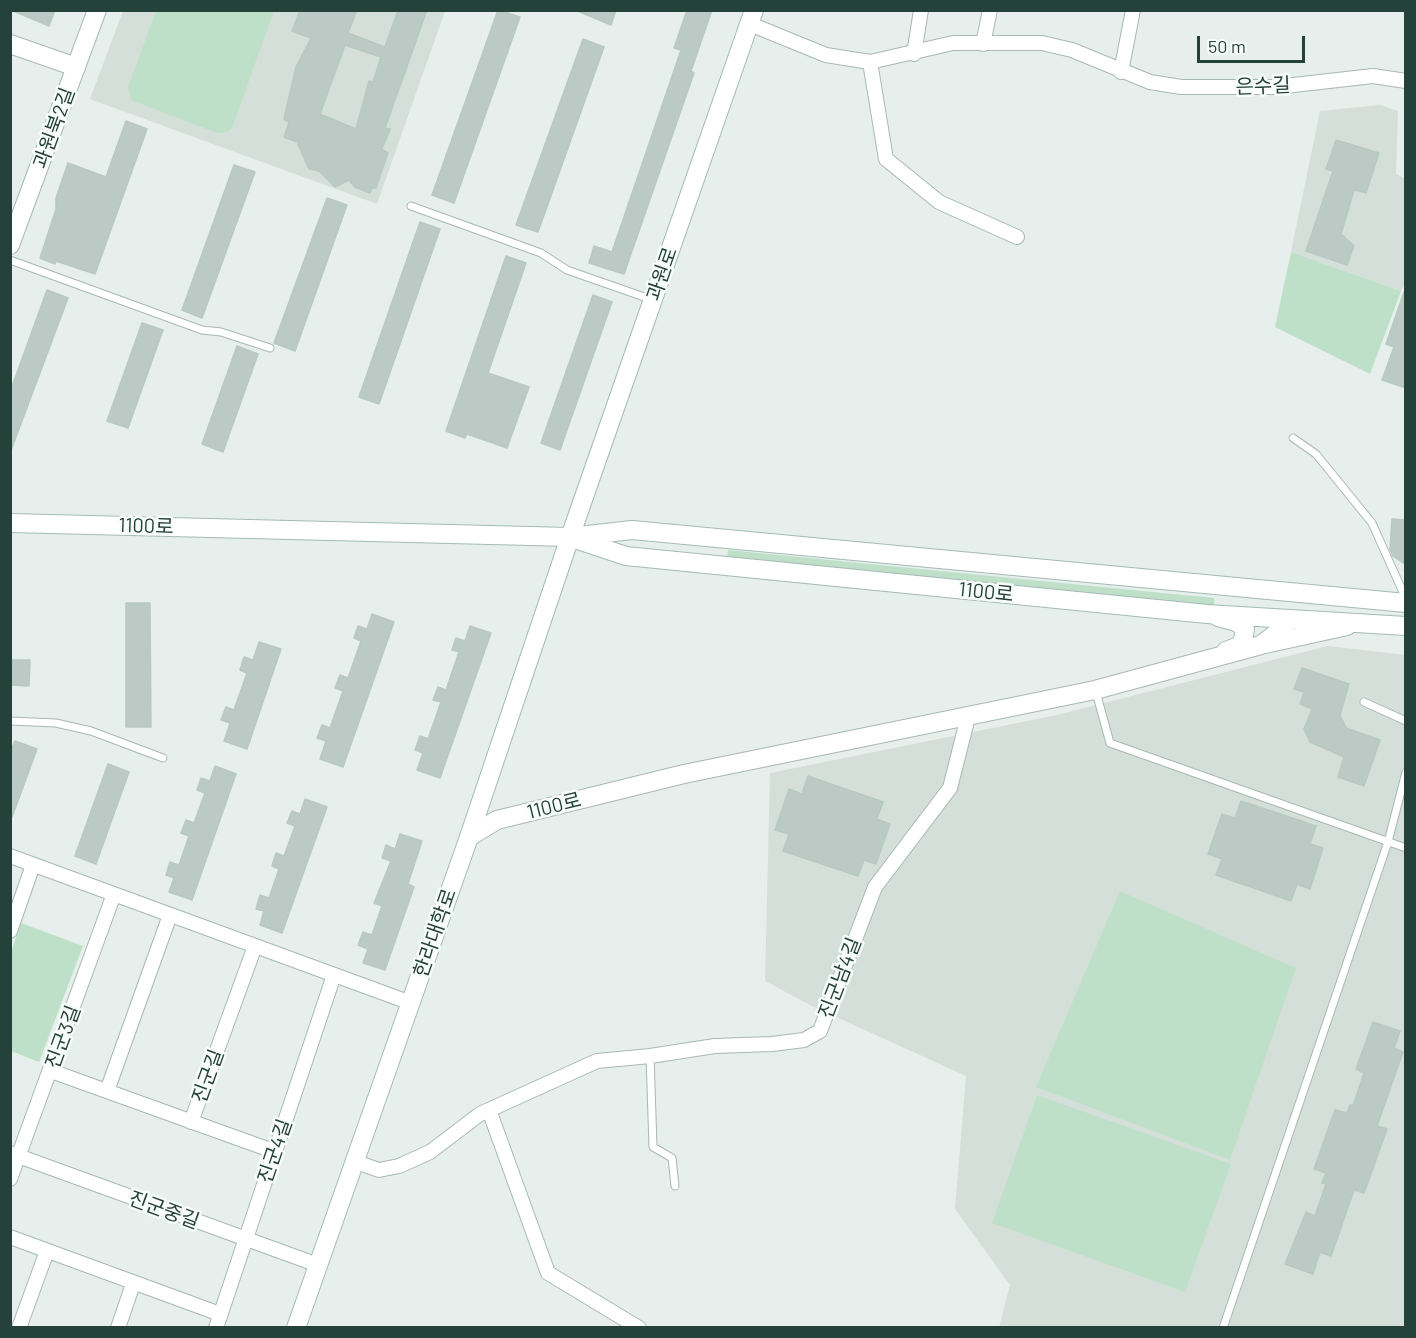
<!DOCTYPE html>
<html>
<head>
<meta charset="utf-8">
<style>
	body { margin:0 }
	#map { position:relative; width:1416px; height:1338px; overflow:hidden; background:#e6efeb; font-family:Barlow,sans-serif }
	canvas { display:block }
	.frame { position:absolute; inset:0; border:12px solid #24423a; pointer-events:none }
	.scale { position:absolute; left:1197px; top:36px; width:108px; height:27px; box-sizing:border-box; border:3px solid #24423a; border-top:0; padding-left:8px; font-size:18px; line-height:21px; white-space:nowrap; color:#24423a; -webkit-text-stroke:4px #f7fbf9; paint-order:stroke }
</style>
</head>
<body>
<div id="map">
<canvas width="1416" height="1338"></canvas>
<div class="frame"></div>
<div class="scale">50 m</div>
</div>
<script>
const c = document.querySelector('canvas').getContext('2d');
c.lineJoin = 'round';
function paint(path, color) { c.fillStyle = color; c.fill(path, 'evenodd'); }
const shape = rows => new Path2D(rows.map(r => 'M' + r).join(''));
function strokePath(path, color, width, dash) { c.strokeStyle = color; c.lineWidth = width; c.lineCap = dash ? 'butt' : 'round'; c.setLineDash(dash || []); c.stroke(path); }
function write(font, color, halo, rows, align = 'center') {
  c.font = font + ' Barlow,"Noto Sans KR",sans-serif'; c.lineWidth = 5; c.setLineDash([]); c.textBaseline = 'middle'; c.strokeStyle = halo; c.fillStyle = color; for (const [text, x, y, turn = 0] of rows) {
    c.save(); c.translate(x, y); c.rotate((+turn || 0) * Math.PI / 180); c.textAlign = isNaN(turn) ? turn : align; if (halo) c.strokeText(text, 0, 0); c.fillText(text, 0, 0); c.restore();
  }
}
const built = shape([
	[123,11,445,11,377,204,90,99],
	[1380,105,1398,111,1396,174,1406,179,1406,282,1401,291,1291,252,1320,111],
	[1328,646,1405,655,1405,1327,999,1327,1010,1285,955,1209,966,1076,812,1006,765,981,770,773,1057,715]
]);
const green = shape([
	[156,11,274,11,232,128,227,132,217,133,131,100,128,87],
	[1291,252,1401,291,1370,374,1275,327],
	[728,550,1214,598,1214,606,727,558],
	[1120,891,1296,968,1230,1160,1036,1087],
	[21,923,83,946,39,1062,11,1051,11,952],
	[1037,1095,1231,1164,1185,1292,992,1223]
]);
const building = shape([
	[11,10,55,10,49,26,11,10],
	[300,10,357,10,348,33,385,47,398,10,427,10,385,128,390,129,382,149,388,153,376,188,372,188,370,193,355,187,349,180,335,187,319,171,309,169,297,142,284,137,289,122,284,119,296,67,311,38,292,31,300,10],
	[345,45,381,57,373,82,369,81,356,129,320,114,345,45],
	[498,10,520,17,454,203,432,195,498,10],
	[575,10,616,10,611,25,575,10],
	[687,10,712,10,691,71,694,73,624,274,589,263,594,246,612,252,681,50,674,48,687,10],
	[583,39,604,47,538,232,516,225,583,39],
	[126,121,147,129,95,274,56,261,55,264,40,258,56,209,56,198,68,163,106,177,126,121],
	[1336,140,1379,153,1366,193,1354,190,1341,234,1354,246,1347,265,1306,251,1333,171,1326,169,1336,140],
	[234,165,255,172,202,318,182,310,234,165],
	[327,198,347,205,295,351,274,343,327,198],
	[420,222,440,229,379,404,359,397,420,222],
	[506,256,526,263,488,373,529,387,507,448,467,434,465,438,446,431,506,256],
	[47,290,68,298,10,453,10,392,47,290],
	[1404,292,1406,292,1406,388,1382,380,1394,347,1386,344,1404,292],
	[593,295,612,302,560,450,541,443,593,295],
	[142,323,163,330,128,428,107,421,142,323],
	[237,346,258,354,223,452,202,444,237,346],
	[1392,519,1406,520,1406,565,1393,556,1390,550,1392,519],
	[126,603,150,603,151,727,126,727,126,603],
	[372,614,394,622,343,767,320,759,326,741,317,738,322,725,330,728,343,691,335,688,340,675,348,678,361,641,354,638,358,626,367,629,372,614],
	[470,626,491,633,440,778,417,770,423,753,415,750,420,736,428,739,441,702,433,700,438,687,446,690,459,652,452,650,456,638,465,641,470,626],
	[259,642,281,649,247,749,224,741,230,723,221,720,226,707,234,710,247,673,240,670,244,657,253,660,259,642],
	[10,660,30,660,29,686,10,685,10,660],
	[1302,668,1349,684,1340,715,1346,728,1380,740,1364,786,1338,777,1344,757,1310,742,1304,729,1312,709,1300,704,1304,692,1294,689,1302,668],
	[15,741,37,749,12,817,10,753,15,741],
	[108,764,129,772,96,864,75,856,108,764],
	[215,766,236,774,192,900,169,892,174,878,166,875,170,862,179,865,189,836,181,833,186,820,194,823,205,793,197,790,201,778,210,781,215,766],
	[808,776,883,802,877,819,890,824,876,864,864,860,858,876,783,851,789,834,775,830,789,789,802,794,808,776],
	[305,799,327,807,282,933,260,925,264,911,256,909,260,895,269,898,279,869,272,866,276,853,284,856,295,826,287,823,292,811,300,814,305,799],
	[1241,801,1316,826,1310,844,1323,848,1310,889,1297,884,1291,901,1216,875,1222,859,1208,854,1222,814,1235,818,1241,801],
	[400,834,422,841,408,884,414,887,385,970,363,963,368,949,358,945,363,932,372,935,382,906,374,903,391,861,382,858,386,845,395,849,400,834],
	[1373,1022,1400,1031,1394,1048,1403,1052,1377,1126,1387,1129,1364,1193,1354,1190,1331,1256,1320,1252,1313,1274,1285,1264,1306,1212,1315,1216,1326,1184,1322,1183,1326,1173,1314,1169,1335,1110,1347,1113,1350,1105,1353,1106,1364,1073,1356,1069,1373,1022]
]);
const service = shape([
	[411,206,541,253,567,270,650,299],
	[10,260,202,330,221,332,270,348],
	[1293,438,1316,454,1372,523,1406,599],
	[1096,692,1110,743,1406,848],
	[1364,702,1406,721],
	[10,721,56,723,91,731,163,758],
	[650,1056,653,1147,672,1158,675,1186],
	[1223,1328,1388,842,1406,772]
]);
const minor = shape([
	[750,24,826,55,870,62,953,43,1042,43,1072,50,1150,82,1181,87,1276,87,1373,76,1406,81],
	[983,44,990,10],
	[914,54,921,10],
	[870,62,886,159,939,202,1017,237],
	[1121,72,1133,10],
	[10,856,411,1003],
	[10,931,33,865],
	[51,1071,276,1152],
	[107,1091,170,915],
	[489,1110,548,1273,639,1328],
	[191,1122,255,946],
	[10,1153,318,1265],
	[356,1162,379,1170,399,1166,430,1152,480,1114,597,1061,650,1056,715,1046,772,1044,804,1040,820,1031,875,887,950,788,968,717],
	[10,1179,114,894],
	[10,1237,220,1314],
	[19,1328,47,1251],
	[118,1328,133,1284],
	[216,1328,334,975]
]);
const tertiary = shape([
	[10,44,76,67],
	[1218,617,1237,622,1245,629,1243,640,1239,646,1226,651],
	[1265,644,1347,626],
	[469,837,497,820,684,774,1095,690,1261,645,1278,632,1289,619]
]);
const secondary = shape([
	[10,245,97,10],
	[10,523,570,537,632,530,1406,603],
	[575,539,626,556,1207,614,1406,626],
	[296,1328,469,837,570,537,754,10]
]);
const streetNames = [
	["은수길",1263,86,-2],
	["과원북2길",54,128,-70],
	["과원로",662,274,-71],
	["1100로",146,526,2],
	["1100로",986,592,6],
	["1100로",554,806,-14],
	["한라대학로",435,933,-71],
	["진군남4길",840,978,-69],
	["진군3길",63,1037,-70],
	["진군길",208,1076,-70],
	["진군4길",275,1151,-71],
	["진군중길",164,1210,20]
];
paint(built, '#d4dfda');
paint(green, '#bfe0c8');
paint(building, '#bbcac4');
strokePath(building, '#b8c9c2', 1.5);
strokePath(service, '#a8b8b2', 9);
strokePath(minor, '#a8b8b2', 16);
strokePath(tertiary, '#a8b8b2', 20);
strokePath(secondary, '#a4bbb3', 20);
strokePath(service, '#fff', 7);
strokePath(minor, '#fff', 14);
strokePath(tertiary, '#fff', 18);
strokePath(secondary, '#fff', 18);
write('20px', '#24423a', '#f7fbf9', streetNames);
</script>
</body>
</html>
